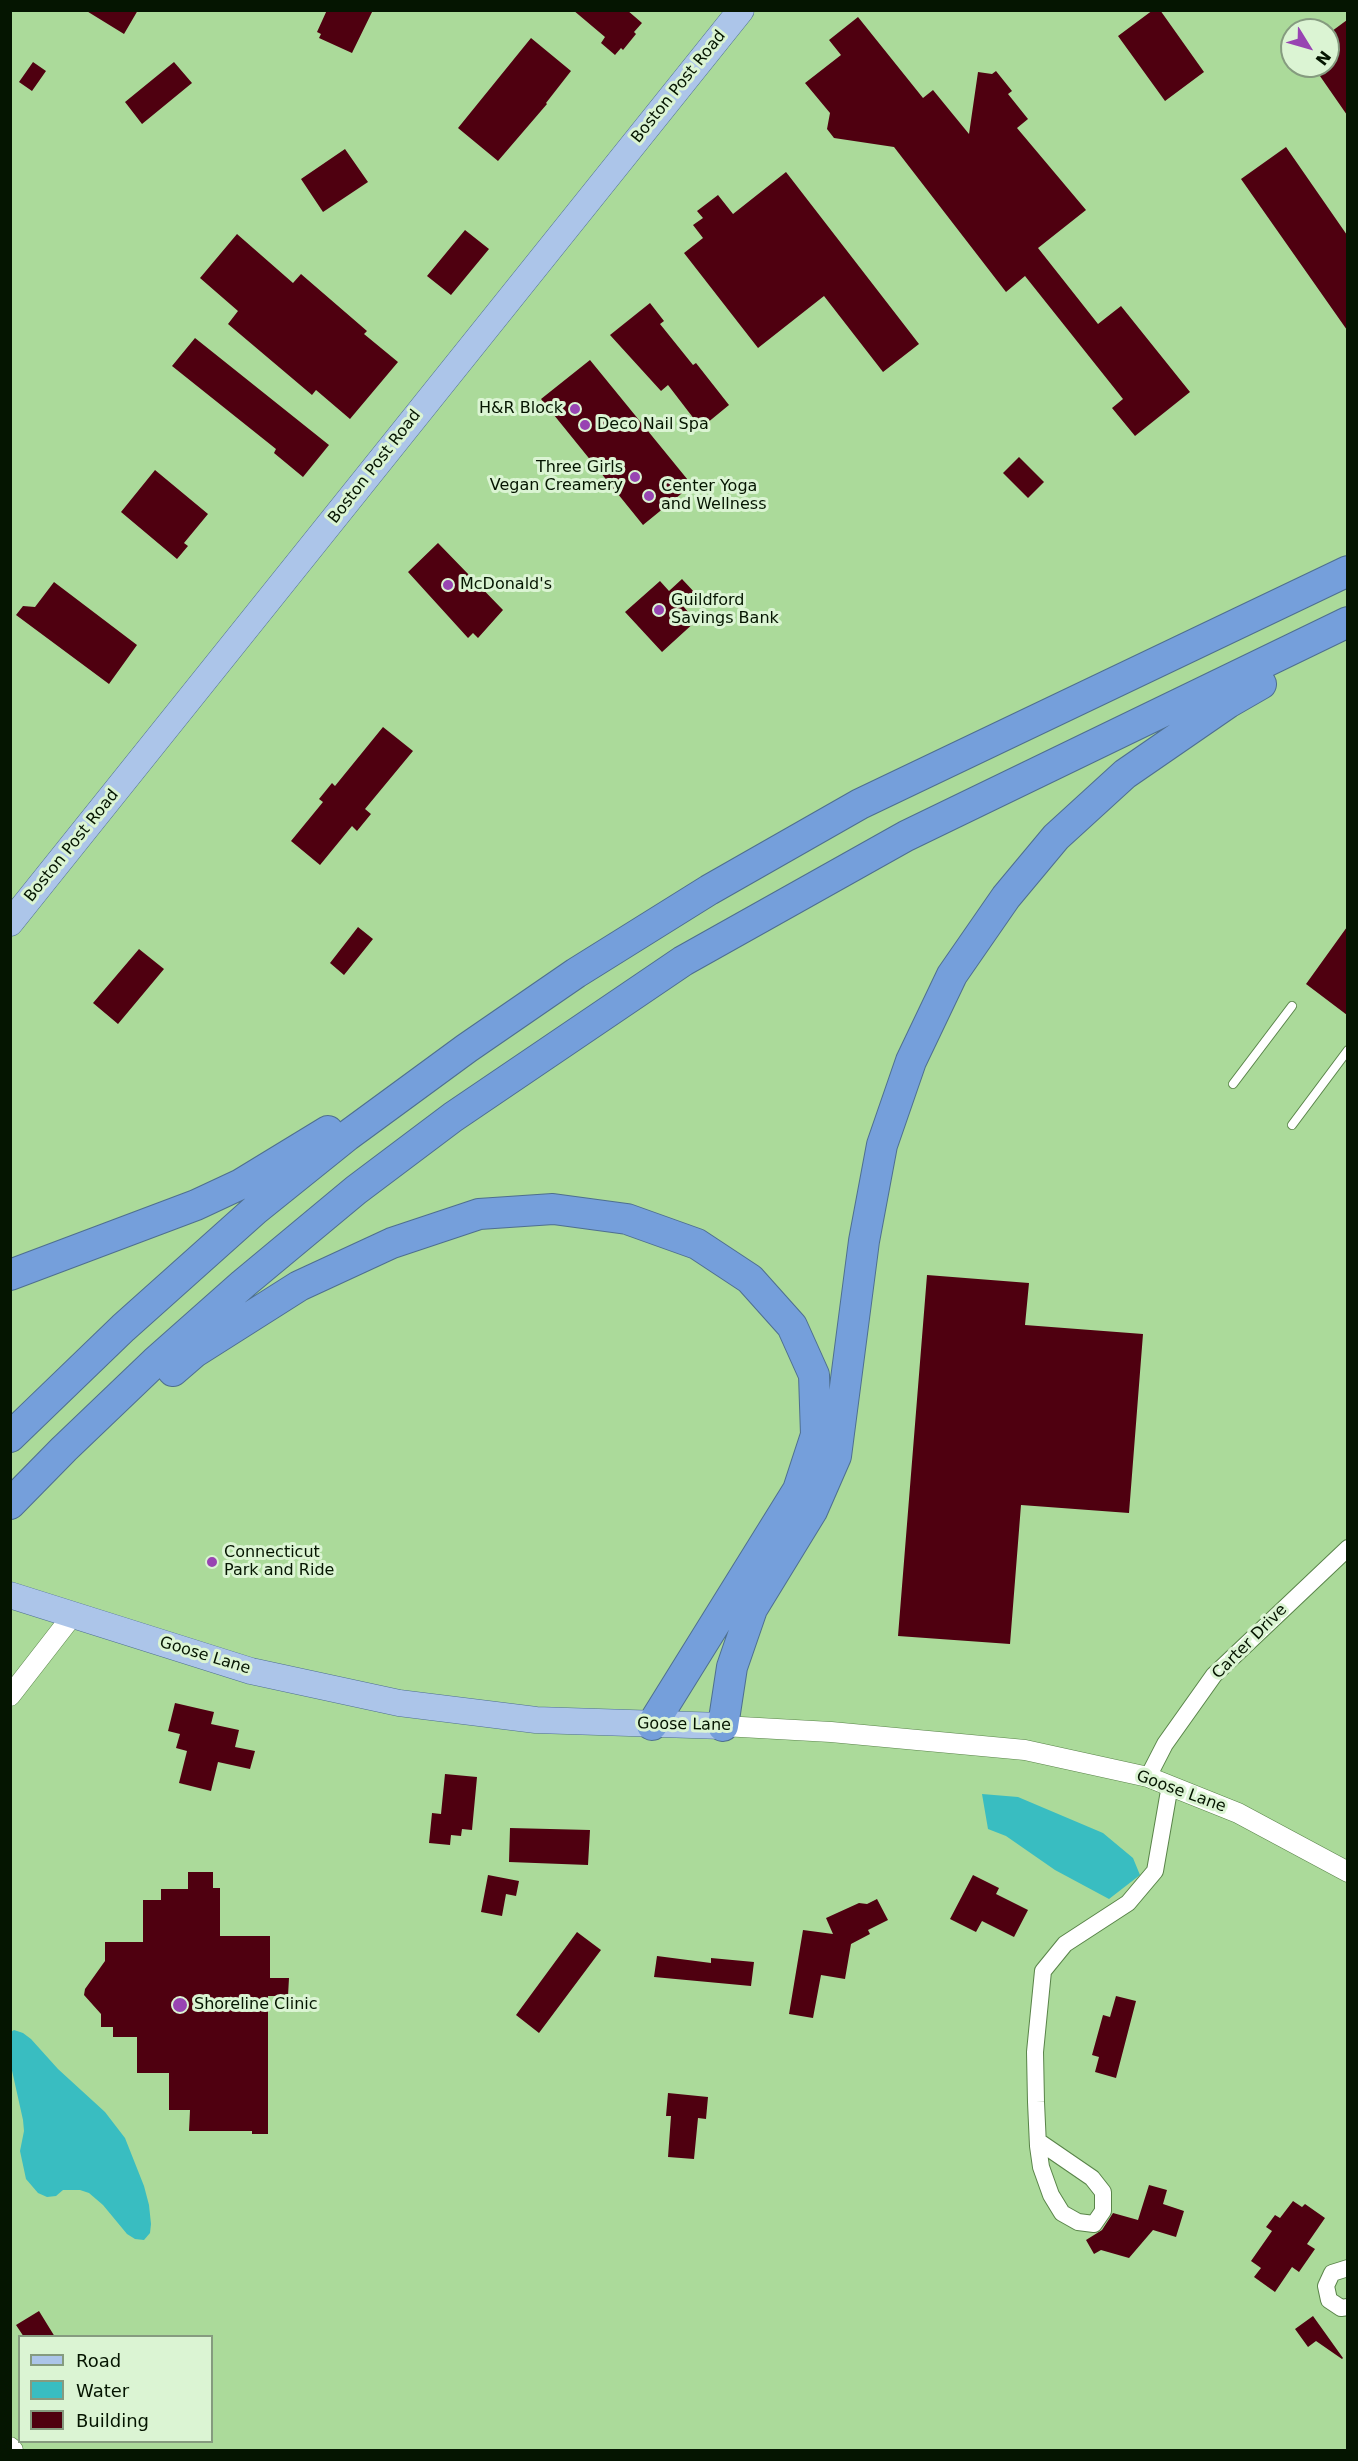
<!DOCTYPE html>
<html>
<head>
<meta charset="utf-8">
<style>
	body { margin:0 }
	#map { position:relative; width:1358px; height:2461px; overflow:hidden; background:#abda9a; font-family:"DejaVu Sans",sans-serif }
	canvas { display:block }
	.frame { position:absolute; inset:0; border:12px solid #051501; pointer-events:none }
	.legend { position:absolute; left:18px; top:2335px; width:195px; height:108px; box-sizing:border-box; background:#dbf4d3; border:2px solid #859b7f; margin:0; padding:8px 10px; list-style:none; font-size:18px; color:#051501 }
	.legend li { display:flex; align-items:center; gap:12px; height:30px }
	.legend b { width:30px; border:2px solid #859b7f }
	.north { position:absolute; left:1280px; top:18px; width:60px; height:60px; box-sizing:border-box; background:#dbf4d3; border:2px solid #859b7f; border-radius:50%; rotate:127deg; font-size:16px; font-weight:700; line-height:24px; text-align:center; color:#051501 }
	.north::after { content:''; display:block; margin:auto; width:21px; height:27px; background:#9844b2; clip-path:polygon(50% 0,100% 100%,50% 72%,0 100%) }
</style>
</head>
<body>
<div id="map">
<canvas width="1358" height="2461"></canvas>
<div class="frame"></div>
<ul class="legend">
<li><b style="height:8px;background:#acc5e9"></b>Road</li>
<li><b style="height:16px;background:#39bdc1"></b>Water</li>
<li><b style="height:16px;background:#4f0010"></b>Building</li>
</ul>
<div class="north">N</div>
</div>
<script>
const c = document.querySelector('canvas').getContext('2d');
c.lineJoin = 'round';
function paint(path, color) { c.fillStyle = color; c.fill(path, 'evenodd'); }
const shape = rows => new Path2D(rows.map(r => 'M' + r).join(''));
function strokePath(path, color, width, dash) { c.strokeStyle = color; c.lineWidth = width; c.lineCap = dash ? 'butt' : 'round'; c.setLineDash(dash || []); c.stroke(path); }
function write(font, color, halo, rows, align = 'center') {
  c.font = font + ' "DejaVu Sans",sans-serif'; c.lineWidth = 6; c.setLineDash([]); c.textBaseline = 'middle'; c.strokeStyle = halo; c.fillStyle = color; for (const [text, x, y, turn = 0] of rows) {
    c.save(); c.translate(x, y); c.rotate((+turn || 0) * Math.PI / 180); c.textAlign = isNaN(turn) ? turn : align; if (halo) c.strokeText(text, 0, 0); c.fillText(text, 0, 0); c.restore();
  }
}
const water = shape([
	[982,1794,1018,1797,1103,1833,1133,1858,1140,1875,1109,1899,1055,1870,1006,1836,988,1829],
	[14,2030,23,2033,31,2039,58,2069,105,2112,125,2138,144,2186,149,2205,151,2224,150,2233,144,2240,135,2239,127,2234,103,2205,89,2193,80,2190,63,2190,56,2196,47,2197,38,2193,26,2179,20,2151,24,2131,23,2120,11,2066,11,2032]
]);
const building = shape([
	[85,10,138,10,124,34],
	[327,10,373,10,352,53,319,38,321,34,317,32],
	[573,10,627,10,642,23,634,32,636,34,623,50,621,48,615,55,601,43,605,37],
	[1153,10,1160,10,1204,72,1165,101,1118,36],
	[858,17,923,98,933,90,969,134,978,72,992,74,996,71,1012,91,1008,94,1028,119,1017,128,1086,210,1038,248,1098,324,1121,306,1190,392,1135,436,1112,408,1123,399,1025,276,1006,292,894,147,834,138,827,129,830,113,805,83,841,55,829,40],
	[1347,20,1347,115,1313,66,1328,66,1328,34],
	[531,38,571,71,546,103,547,104,498,161,458,128],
	[33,62,46,71,32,91,19,82],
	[174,62,192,83,142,124,125,102],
	[1286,147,1347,235,1347,330,1241,179],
	[345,149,368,182,323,212,301,179],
	[786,172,919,344,883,372,824,296,758,348,684,253,703,238,693,225,703,218,697,211,718,195,733,214],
	[465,230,489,249,451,295,427,276],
	[237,234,293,283,301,274,367,331,364,334,398,362,350,419,316,390,312,395,228,324,238,311,200,278],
	[650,303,664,321,660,324,693,365,696,363,729,405,701,428,668,385,661,391,610,335],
	[195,338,329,445,303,477,274,453,276,449,172,366],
	[590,360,692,485,643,525,541,399],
	[1019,457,1044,482,1028,498,1003,473],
	[155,470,208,514,184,543,188,546,177,559,121,512],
	[438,543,503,610,478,638,473,633,468,638,408,572],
	[682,579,696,594,683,606,696,621,662,652,625,612,660,581,669,591],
	[54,582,137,645,109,684,16,615,23,606,35,607],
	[383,727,413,751,365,809,371,814,357,831,352,826,320,865,291,841,323,802,319,799,332,783,335,786],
	[358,927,373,939,344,975,330,963],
	[1347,927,1347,1015,1306,984],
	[139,949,164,969,118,1024,93,1003],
	[927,1275,1029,1283,1025,1325,1143,1334,1129,1513,1021,1505,1010,1644,898,1636],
	[175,1703,214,1712,211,1724,239,1730,235,1747,255,1751,250,1769,218,1762,211,1791,179,1783,187,1751,176,1748,180,1734,168,1731],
	[445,1774,477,1777,472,1830,462,1829,461,1836,451,1835,450,1845,429,1843,432,1813,441,1814],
	[510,1828,590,1830,588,1865,509,1862],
	[188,1872,213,1872,213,1888,220,1888,220,1936,270,1936,270,1978,289,1978,288,1996,268,1996,268,2134,252,2134,252,2131,189,2131,190,2110,169,2110,169,2073,137,2073,137,2037,113,2037,113,2027,101,2027,101,2014,84,1995,85,1989,105,1961,105,1942,143,1942,143,1900,161,1900,161,1889,188,1889],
	[488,1875,519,1881,516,1896,506,1894,502,1916,481,1912],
	[973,1875,999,1888,996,1894,1028,1910,1014,1937,982,1921,976,1932,950,1919],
	[877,1899,888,1920,868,1930,870,1934,851,1944,845,1979,821,1975,813,2018,789,2014,803,1930,833,1934,826,1918,859,1903,867,1904],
	[577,1932,601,1950,539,2033,516,2015],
	[657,1956,711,1963,711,1958,754,1962,751,1986,654,1977],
	[1116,1996,1136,2001,1116,2078,1095,2072,1099,2057,1092,2055,1103,2015,1110,2017],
	[668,2093,708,2097,706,2119,698,2118,694,2159,668,2157,671,2116,666,2116],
	[1149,2185,1167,2190,1163,2204,1184,2211,1176,2237,1153,2230,1129,2258,1101,2250,1094,2254,1086,2240,1102,2230,1113,2213,1138,2220],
	[1293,2201,1302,2207,1305,2204,1325,2218,1307,2244,1315,2249,1299,2272,1292,2267,1275,2292,1254,2277,1261,2268,1251,2261,1272,2231,1266,2227,1275,2215,1280,2218],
	[39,2311,55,2337,24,2337,16,2325],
	[1313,2316,1343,2358,1342,2359,1316,2341,1308,2347,1295,2329]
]);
const service = shape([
	[1233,1084,1292,1006],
	[1292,1125,1348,1050]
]);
const minor = shape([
	[1148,1777,1165,1744,1214,1675,1348,1548],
	[1038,2141,1092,2178,1103,2192,1103,2211,1094,2224,1078,2222,1062,2213,1051,2195,1041,2167,1038,2146,1036,2102,1035,2052,1043,1971,1065,1944,1128,1903,1155,1871,1170,1785],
	[1348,2268,1332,2273,1326,2286,1329,2300,1341,2308,1348,2307]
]);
const tertiary = shape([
	[10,1696,73,1615],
	[723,1726,831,1732,1025,1750,1148,1777,1238,1813,1348,1872],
	[10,2447,13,2450]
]);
const primary = shape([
	[10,923,741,10],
	[10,1595,251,1671,399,1703,536,1720,723,1726]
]);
const motorway = shape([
	[10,1275,196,1205,241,1184,328,1131],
	[173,1371,195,1352,299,1286,392,1243,479,1214,553,1209,627,1219,697,1244,750,1279,792,1326,814,1375,816,1435,798,1490,652,1725],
	[10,1437,123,1328,255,1210,347,1136,467,1048,576,973,709,890,860,804,1348,571],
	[10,1504,64,1449,155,1362,243,1284,356,1190,453,1117,683,961,906,836,1348,622],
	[723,1726,732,1667,752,1609,812,1511,836,1456,864,1241,882,1145,911,1061,952,975,1006,897,1056,837,1125,774,1228,703,1261,684]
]);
const markers = [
	[575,409,6,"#9844b2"],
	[585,425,6,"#9844b2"],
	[635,477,6,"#9844b2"],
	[649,496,6,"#9844b2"],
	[448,585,6,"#9844b2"],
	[659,610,6,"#9844b2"],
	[212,1562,6,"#9844b2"],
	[180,2005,8,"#9844b2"]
];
const streetNames = [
	["Boston Post Road",679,87,-51],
	["Boston Post Road",375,467,-52],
	["Boston Post Road",72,846,-51],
	["Carter Drive",1250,1642,-45],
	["Goose Lane",205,1656,17],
	["Goose Lane",684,1725,1],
	["Goose Lane",1181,1792,20]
];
const poiNames = [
	["H&R Block",563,409,"right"],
	["Deco Nail Spa",597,425],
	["Three Girls",623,468,"right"],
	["Vegan Creamery",623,486,"right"],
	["Center Yoga",661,487],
	["and Wellness",661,505],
	["McDonald's",460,585],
	["Guildford",671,601],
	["Savings Bank",671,619],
	["Connecticut",224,1553],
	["Park and Ride",224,1571],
	["Shoreline Clinic",194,2005]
];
paint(water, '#39bdc1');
paint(building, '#4f0010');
strokePath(service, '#598449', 10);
strokePath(minor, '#598449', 18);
strokePath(tertiary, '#598449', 21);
strokePath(primary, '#4e6f8f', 27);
strokePath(motorway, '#4e6f8f', 32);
strokePath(service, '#fff', 8);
strokePath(minor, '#fff', 16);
strokePath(tertiary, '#fff', 20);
strokePath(primary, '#acc5e9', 26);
strokePath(motorway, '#759fdb', 30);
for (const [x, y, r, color] of markers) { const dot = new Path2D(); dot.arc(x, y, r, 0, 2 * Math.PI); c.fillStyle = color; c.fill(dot); strokePath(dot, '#dbf4d3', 2); }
write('16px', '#051501', '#dbf4d3', streetNames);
write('16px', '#051501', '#dbf4d3', poiNames, 'left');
</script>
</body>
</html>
